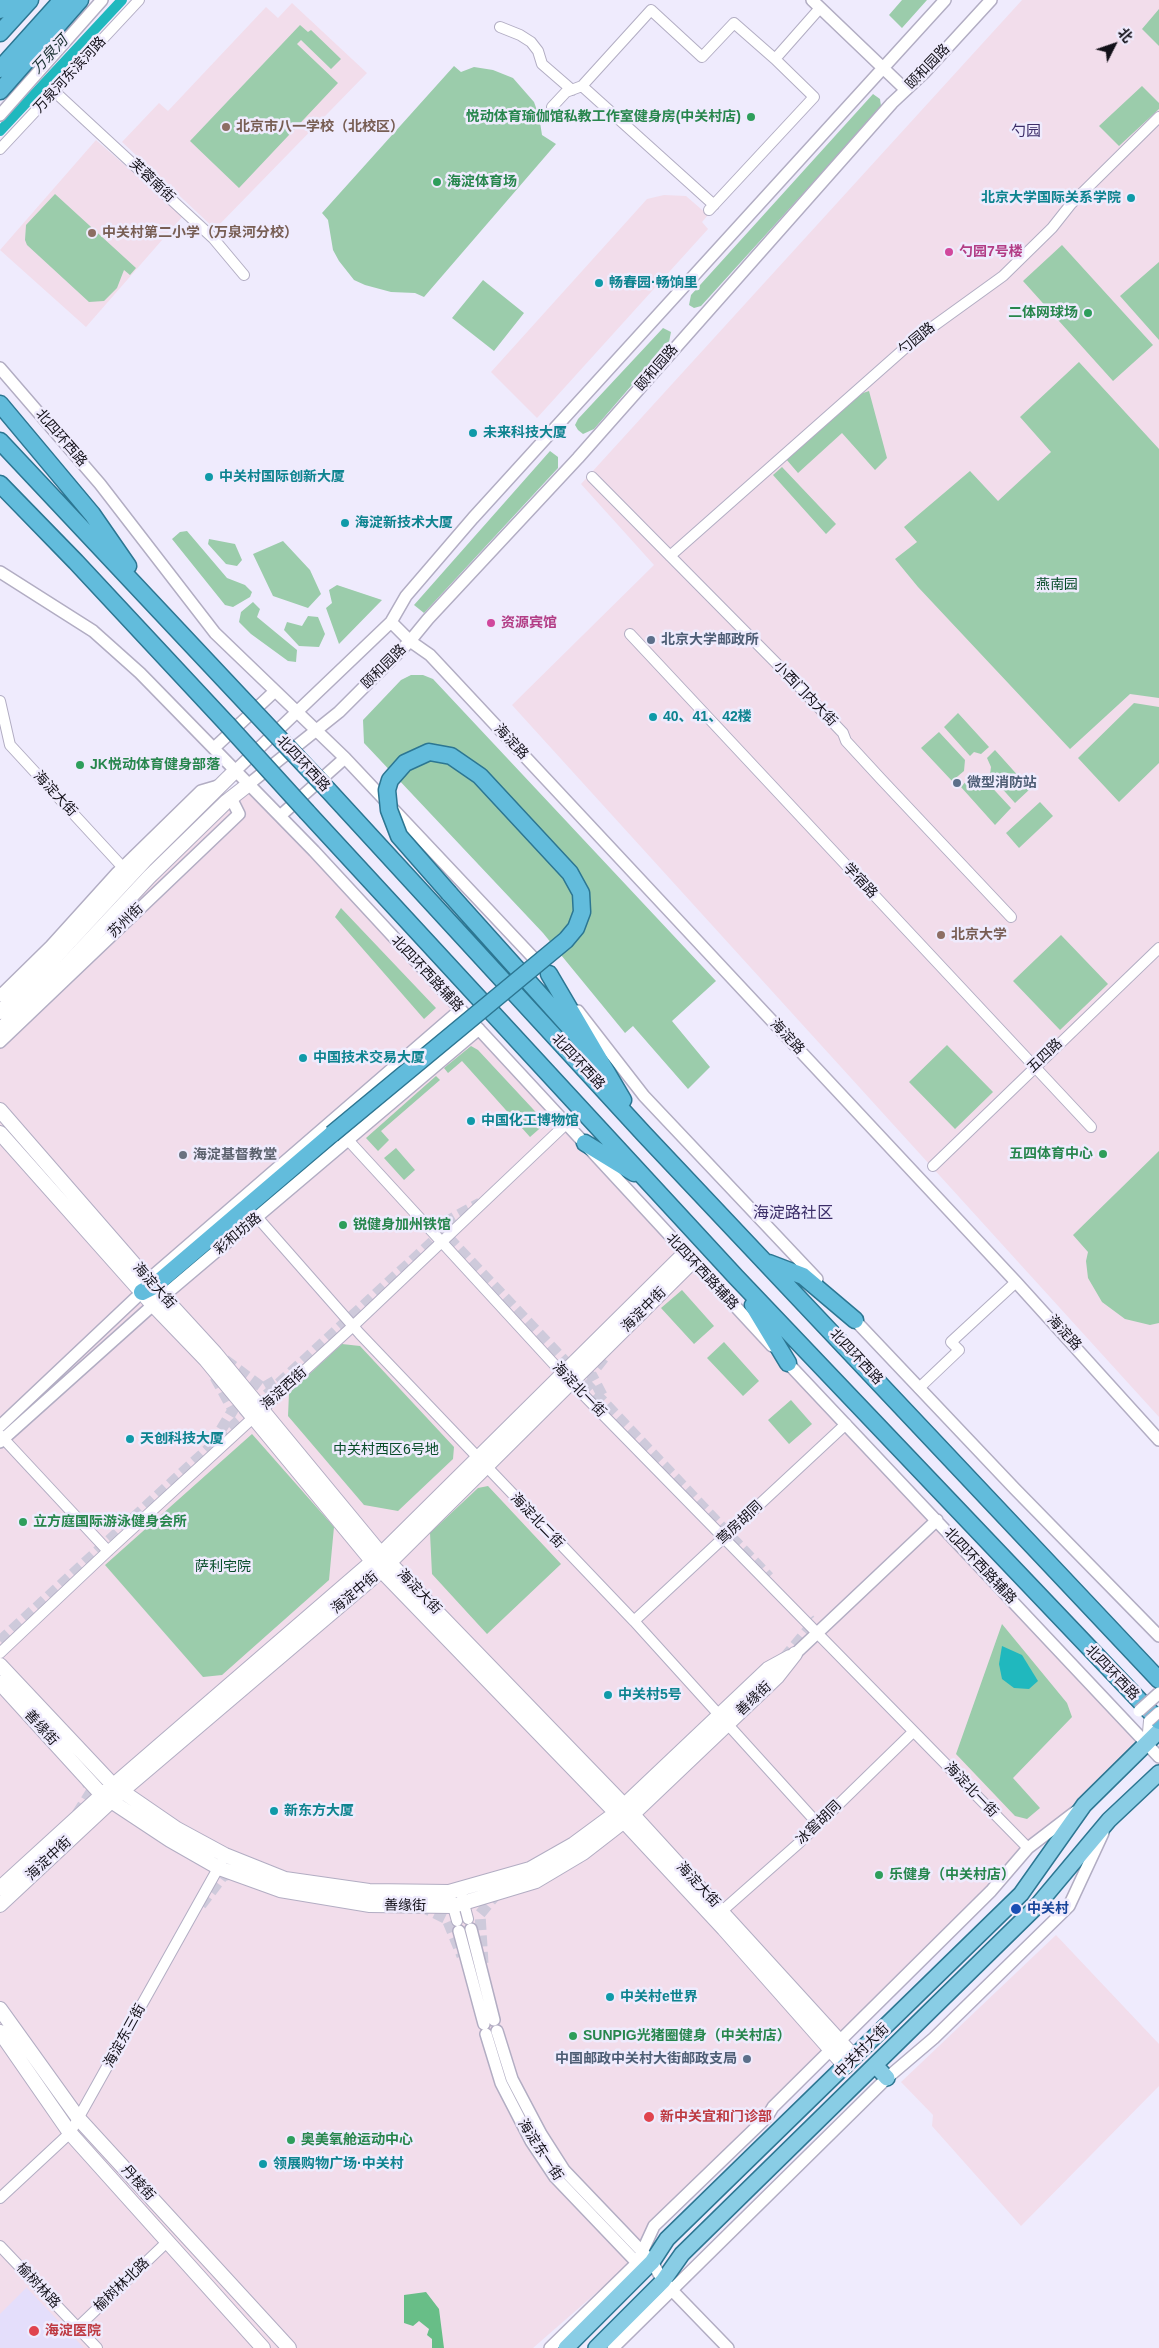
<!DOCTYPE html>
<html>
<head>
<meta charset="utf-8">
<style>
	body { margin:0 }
	#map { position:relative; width:1159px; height:2348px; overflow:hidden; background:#efebfd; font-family:Helvetica,"Noto Sans SC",sans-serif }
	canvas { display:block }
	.north { position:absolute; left:1089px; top:20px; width:50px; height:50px; -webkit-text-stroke:4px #efebfd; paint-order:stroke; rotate:49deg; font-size:14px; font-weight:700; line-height:20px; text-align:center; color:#131119 }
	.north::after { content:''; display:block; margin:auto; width:18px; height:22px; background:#131119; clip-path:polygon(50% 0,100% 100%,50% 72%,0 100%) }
</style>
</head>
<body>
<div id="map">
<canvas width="1159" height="2348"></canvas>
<div class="north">北</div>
</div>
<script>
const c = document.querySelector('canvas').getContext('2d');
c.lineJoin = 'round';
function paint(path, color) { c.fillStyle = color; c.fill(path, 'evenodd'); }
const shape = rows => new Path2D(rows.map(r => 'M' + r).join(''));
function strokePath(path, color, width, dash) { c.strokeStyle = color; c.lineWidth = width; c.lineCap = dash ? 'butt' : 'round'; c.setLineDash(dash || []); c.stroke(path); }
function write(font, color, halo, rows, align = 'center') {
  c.font = font + ' Helvetica,"Noto Sans SC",sans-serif'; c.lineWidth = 5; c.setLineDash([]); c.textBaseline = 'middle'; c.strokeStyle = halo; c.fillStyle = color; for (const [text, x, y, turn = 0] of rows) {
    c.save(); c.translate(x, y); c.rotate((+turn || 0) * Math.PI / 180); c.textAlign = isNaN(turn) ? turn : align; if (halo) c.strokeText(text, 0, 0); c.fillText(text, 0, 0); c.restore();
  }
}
const commercial = shape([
	[1022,0,1159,0,1159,1417,512,705,654,565,581,484],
	[292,3,367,73,215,229,122,142,159,103,168,111,266,7,278,18],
	[96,140,183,216,86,327,0,250],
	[664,195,686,196,708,215,702,222,708,229,537,418,491,372,647,199],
	[249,784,1147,1744,1028,1848,654,2226,634,2260,533,2348,0,2348,0,1029],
	[1056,1935,1159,2044,1159,2086,1021,2226,932,2126,933,2115,901,2082]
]);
const built = shape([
	[27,2287,27,2288,84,2348,0,2348,0,2314]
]);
const green = shape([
	[902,0,927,0,902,28,889,15],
	[1159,9,1159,46,1142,29],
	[300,25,308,32,311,30,341,59,331,69,301,40,297,44,338,83,239,188,190,141],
	[454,66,461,72,474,67,493,70,513,78,534,102,539,116,542,135,556,144,424,297,415,293,391,292,365,285,354,280,339,261,333,250,328,220,322,213],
	[1142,86,1159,103,1159,109,1119,146,1099,126],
	[873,94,880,99,881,106,878,111,701,306,694,308,689,305,691,295],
	[55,194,136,268,130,275,124,270,117,288,104,301,89,302,27,245,25,240,26,225],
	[1062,245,1153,345,1113,381,1023,281],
	[1159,262,1159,340,1120,296],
	[483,280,524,313,494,351,452,318],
	[663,328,671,332,669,342,594,429,583,434,578,430,575,425,578,419],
	[1079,362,1159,449,1159,698,1130,694,1070,749,918,587,895,559,917,542,904,527,970,471,998,501,1051,452,1020,417],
	[869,391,887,458,875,470,842,433,798,473,786,459,857,395],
	[550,451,558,457,558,468,424,613,414,605],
	[782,467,836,524,826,534,773,475],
	[187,531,227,578,245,585,252,592,250,597,233,607,225,605,172,539,180,532],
	[209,539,235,544,242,560,237,566,226,564,208,544],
	[283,541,310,570,321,594,308,608,273,596,253,554],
	[337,585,382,600,339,644,326,608,332,603,329,590],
	[253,602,260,609,257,617,297,650,296,662,288,661,251,634,239,622,241,612],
	[308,616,318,617,325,634,319,647,299,646,284,630,287,622,302,626],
	[411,675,423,675,433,679,716,981,672,1021,710,1067,688,1089,633,1026,625,1033,543,933,364,743,363,720,401,680],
	[1134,703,1159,707,1159,763,1119,802,1078,758],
	[958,713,989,747,981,754,974,752,970,756,944,727],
	[939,732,965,760,964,771,952,781,921,748],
	[995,750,1030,789,1015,803,990,775,991,767,987,758],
	[969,778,985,780,1011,808,995,825,961,787],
	[1040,802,1053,816,1019,848,1006,833],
	[341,908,436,1008,424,1019,335,917],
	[1061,935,1108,984,1060,1030,1013,981],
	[947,1045,993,1092,955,1129,909,1082],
	[471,1046,478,1050,546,1123,530,1137,462,1061,448,1073,444,1068],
	[436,1076,440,1080,381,1131,389,1140,378,1151,366,1138],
	[396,1148,415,1170,404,1180,384,1158],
	[1159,1151,1159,1323,1150,1325,1125,1319,1102,1302,1088,1278,1086,1261,1088,1252,1073,1235],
	[682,1290,714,1326,694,1344,661,1308],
	[724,1342,759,1381,743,1396,707,1358],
	[342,1344,360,1346,454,1447,453,1459,398,1511,364,1505,288,1416,289,1393],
	[791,1400,812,1424,789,1444,768,1420],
	[252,1434,334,1527,329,1580,222,1675,203,1677,105,1565],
	[488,1486,561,1564,487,1634,432,1574,430,1533,478,1488],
	[1002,1624,1067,1703,1072,1717,1013,1778,1040,1808,1027,1819,1015,1816,956,1754]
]);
const forest = shape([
	[426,2292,439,2309,444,2348,432,2348,432,2339,427,2335,429,2329,419,2321,413,2326,404,2323,404,2295]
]);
const water = shape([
	[1002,1646,1022,1655,1038,1681,1029,1689,1014,1688,1002,1679,999,1664]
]);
const canal = shape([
	[0,131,122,0]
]);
const tertiaryTunnel = shape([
	[432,1233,440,1225,480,1203],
	[225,1360,263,1388,275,1381],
	[215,1377,233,1410,219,1433],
	[602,1395,591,1374,607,1354],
	[0,1641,443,1232,769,1577],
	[784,1658,813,1624,809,1619],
	[59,1738,103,1786,115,1794],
	[77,1814,91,1792,86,1780],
	[396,1898,433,1899],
	[201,1905,223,1876,237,1872],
	[420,1906,447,1919,462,1956],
	[483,1963,480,1914,499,1891]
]);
const minor = shape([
	[500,27,520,35,531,42,538,51,542,64,572,90],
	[582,86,714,205],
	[55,92,213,238,244,275],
	[552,107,566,92,582,86,651,10,702,57,734,23,775,59,820,8],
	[0,149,139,0],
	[709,210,814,97,775,59],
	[592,477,786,673,843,733,846,741,881,779,1011,917],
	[670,556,913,341,1003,276,1052,228,1071,204,1159,117],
	[630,634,1091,1127],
	[0,701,10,745,128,873],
	[348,1140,563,1374,1028,1848],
	[933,1166,1159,948],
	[257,1217,360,1334,634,1621,818,1824],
	[919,1388,959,1350,951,1342,1016,1282],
	[0,1435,108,1551],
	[634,1621,846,1424],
	[0,1653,108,1551,353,1326,566,1124],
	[1147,1744,1149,1721],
	[449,1892,457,1921],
	[462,1896,468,1919],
	[723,1918,722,1911,799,1843,913,1732],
	[0,2198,70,2133,221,1863],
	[0,2246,97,2348],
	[77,2328,167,2242]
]);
const tertiary = shape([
	[812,0,906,90],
	[0,115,102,0],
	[0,368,100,484,215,633,345,758,543,968],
	[0,572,93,631,140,673,314,851,772,1346],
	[391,622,410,641,430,655,1016,1282,1159,1440],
	[214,748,275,691],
	[235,771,391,622,406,596,473,518,945,0],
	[249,784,339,712,410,641,428,619,578,458,892,103,924,73,991,0],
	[280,816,345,758],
	[0,996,51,946,117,873,201,791,218,786],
	[578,1011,644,1096,817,1279],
	[0,1042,239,814,231,798],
	[850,1315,1015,1489,1159,1636],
	[783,1358,1159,1757],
	[0,1426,142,1292,148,1280,460,1010],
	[0,1442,153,1305,479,1029],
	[795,1654,937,1520],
	[471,1929,494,2020],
	[459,1931,484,2024],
	[497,2031,512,2079,541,2134,564,2170,652,2262,663,2281,728,2348],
	[486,2034,501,2083,531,2141,555,2177,642,2268],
	[550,2348,637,2263,654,2226,767,2117,773,2107,991,1891,1028,1848,1075,1812],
	[613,2348,887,2078,934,2038,1069,1906,1103,1833]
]);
const secondary = shape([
	[0,1012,44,969,146,859,235,771],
	[0,1030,64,968,149,877,226,802,249,784],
	[0,1110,148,1280,215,1353,381,1554,624,1805,855,2058],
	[0,1133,153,1305,206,1360,372,1561,616,1813,724,1929,846,2067],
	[0,1665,113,1785,177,1829,225,1855,285,1879,369,1891,449,1892,530,1869,574,1844,616,1813,768,1669,790,1657],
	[0,1683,102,1795,170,1840,219,1868,280,1890,370,1905,453,1906,536,1881,583,1853,632,1815,777,1677,795,1654],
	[0,1888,102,1795,381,1554,685,1253],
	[0,1905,121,1792,382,1570,692,1262],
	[0,2009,79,2119,289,2348],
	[0,2032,70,2133,263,2348]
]);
const primary = shape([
	[875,2065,887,2078],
	[566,2348,652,2262,667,2239,1021,1894,1084,1805,1159,1731],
	[596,2348,663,2281,682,2254,1036,1907,1109,1820,1159,1773]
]);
const trunk = shape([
	[0,10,13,0],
	[0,33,30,0],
	[0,69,62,0],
	[0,91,80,0],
	[0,404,92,514,128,566],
	[0,441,248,705],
	[0,484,76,562,227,724],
	[328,790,644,1134,1159,1680],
	[307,812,736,1277,1159,1721],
	[449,893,597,1058],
	[549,974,623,1100],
	[585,1143,634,1173],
	[769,1263,803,1276,855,1320],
	[142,1292,154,1286,332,1134],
	[753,1305,788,1363]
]);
const minorBridge = shape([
	[1149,1721,1159,1712]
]);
const tertiaryBridge = shape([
	[1139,1711,1159,1693]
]);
const trunkBridge = shape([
	[248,705,328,790],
	[227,724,307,812],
	[332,1134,566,940,576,928,582,912,581,893,570,873,480,776,451,756,429,752,405,763,390,780,387,790,389,810,399,836,449,893]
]);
const markers = [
	[751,117,5,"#2e9e5b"],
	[226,127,5,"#8d6e63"],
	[437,182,5,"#2e9e5b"],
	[1131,198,5,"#0f9aa8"],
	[92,233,5,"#8d6e63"],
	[949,252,5,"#d1479c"],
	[599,283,5,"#0f9aa8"],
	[1088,313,5,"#2e9e5b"],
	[473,433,5,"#0f9aa8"],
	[209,477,5,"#0f9aa8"],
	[345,523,5,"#0f9aa8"],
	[491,623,5,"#d1479c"],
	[651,640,5,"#5c6f8a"],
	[653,717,5,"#0f9aa8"],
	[80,765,5,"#2e9e5b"],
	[957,783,5,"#5c6f8a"],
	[941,935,5,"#8d6e63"],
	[303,1058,5,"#0f9aa8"],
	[471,1121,5,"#0f9aa8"],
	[1103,1154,5,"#2e9e5b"],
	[183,1155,5,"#6b7280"],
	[343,1225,5,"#2e9e5b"],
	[130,1439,5,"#0f9aa8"],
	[23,1522,5,"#2e9e5b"],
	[608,1695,5,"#0f9aa8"],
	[274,1811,5,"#0f9aa8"],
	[879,1875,5,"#2e9e5b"],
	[1016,1909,6,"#1a4fb4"],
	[610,1997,5,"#0f9aa8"],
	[573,2036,5,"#2e9e5b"],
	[747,2059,5,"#5c6f8a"],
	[649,2117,6,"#e0444e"],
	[291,2140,5,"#2e9e5b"],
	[263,2164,5,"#0f9aa8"],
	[34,2331,6,"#e0444e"]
];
const streetNames = [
	["颐和园路",928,67,-46],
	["万泉河东滨河路",70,75,-47],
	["芙蓉南街",152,181,43],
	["勺园路",917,339,-39],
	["颐和园路",657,368,-49],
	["北四环西路",61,438,49],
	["颐和园路",384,667,-45],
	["小西门内大街",805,694,46],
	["海淀路",511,742,47],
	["北四环西路",303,764,47],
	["海淀大街",55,794,47],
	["学宿路",860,881,47],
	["苏州街",126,921,-44],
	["北四环西路辅路",427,974,47],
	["海淀路",787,1037,47],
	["五四路",1045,1056,-44],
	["北四环西路",578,1062,47],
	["彩和坊路",238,1234,-40],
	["北四环西路辅路",702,1272,47],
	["海淀大街",154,1286,48],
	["海淀中街",644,1310,-45],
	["海淀路",1064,1333,47],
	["北四环西路",856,1357,47],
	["海淀西街",284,1389,-42],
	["海淀北一街",579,1390,46],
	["海淀北二街",537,1521,46],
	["莺房胡同",740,1523,-43],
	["北四环西路辅路",980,1566,47],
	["海淀大街",419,1592,46],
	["海淀中街",355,1593,-40],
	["北四环西路",1112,1673,46],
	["善缘街",754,1699,-43],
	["善缘街",41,1728,48],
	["海淀北一街",971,1790,46],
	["冰窖胡同",819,1823,-44],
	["海淀中街",49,1859,-43],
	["海淀大街",698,1885,47],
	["善缘街",405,1906,1],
	["海淀东三街",125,2036,-61],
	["中关村大街",862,2051,-45],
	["海淀东一街",540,2150,57],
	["丹棱街",138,2183,48],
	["榆树林北路",122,2285,-44],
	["榆树林路",38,2286,47]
];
const leisureNames = [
	["悦动体育瑜伽馆私教工作室健身房(中关村店)",741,117,"right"],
	["海淀体育场",447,182],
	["二体网球场",1078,313,"right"],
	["JK悦动体育健身部落",90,765],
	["五四体育中心",1093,1154,"right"],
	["锐健身加州铁馆",353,1225],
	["立方庭国际游泳健身会所",33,1522],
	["乐健身（中关村店）",889,1875],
	["SUNPIG光猪圈健身（中关村店）",583,2036],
	["奥美氧舱运动中心",301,2140]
];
const educationNames = [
	["北京市八一学校（北校区）",236,127],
	["中关村第二小学（万泉河分校）",102,233],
	["北京大学",951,935]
];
const cultureNames = [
	["北京大学国际关系学院",1121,198,"right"],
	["畅春园·畅饷里",609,283],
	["未来科技大厦",483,433],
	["中关村国际创新大厦",219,477],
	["海淀新技术大厦",355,523],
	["40、41、42楼",663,717],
	["中国技术交易大厦",313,1058],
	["中国化工博物馆",481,1121],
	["天创科技大厦",140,1439],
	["中关村5号",618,1695],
	["新东方大厦",284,1811],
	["中关村e世界",620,1997],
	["领展购物广场·中关村",273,2164]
];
const hotelNames = [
	["勺园7号楼",959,252],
	["资源宾馆",501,623]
];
const parkNames = [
	["燕南园",1057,585],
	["中关村西区6号地",386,1450],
	["萨利宅院",223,1567]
];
const serviceNames = [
	["北京大学邮政所",661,640],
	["微型消防站",967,783],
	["中国邮政中关村大街邮政支局",737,2059,"right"]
];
const worshipNames = [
	["海淀基督教堂",193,1155]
];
const transitNames = [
	["中关村",1027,1909]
];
const healthNames = [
	["新中关宜和门诊部",660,2117],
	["海淀医院",45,2331]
];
const waterNames = [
	["万泉河",50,55,-47]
];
const neighbourhoodNames = [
	["勺园",1026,132]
];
const quarterNames = [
	["海淀路社区",793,1214]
];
paint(commercial, '#f2ddeb');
paint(built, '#e4defb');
paint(green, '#9bccab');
paint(forest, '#68be87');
paint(water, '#20b8be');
strokePath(canal, '#20b8be', 10);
strokePath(tertiaryTunnel, '#cecadb', 11, [11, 5.5]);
strokePath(minor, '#b2adc3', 12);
strokePath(tertiary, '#b2adc3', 14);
strokePath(secondary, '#b2adc3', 16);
strokePath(primary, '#2c7692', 18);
strokePath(trunk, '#2c7692', 19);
strokePath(minor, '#fff', 10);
strokePath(tertiary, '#fff', 11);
strokePath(secondary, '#fff', 14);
strokePath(primary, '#89cde5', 15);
strokePath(trunk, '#62bcdc', 16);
strokePath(minorBridge, '#b2adc3', 12, []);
strokePath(tertiaryBridge, '#b2adc3', 14, []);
strokePath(trunkBridge, '#2c7692', 19, []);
strokePath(minorBridge, '#fff', 10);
strokePath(tertiaryBridge, '#fff', 11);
strokePath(trunkBridge, '#62bcdc', 16);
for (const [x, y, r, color] of markers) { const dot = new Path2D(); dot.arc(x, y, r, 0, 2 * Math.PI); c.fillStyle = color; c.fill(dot); strokePath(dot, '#efebfd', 2); }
write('14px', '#131119', '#efebfd', streetNames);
write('bold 14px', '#27864d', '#efebfd', leisureNames, 'left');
write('bold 14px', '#785e54', '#efebfd', educationNames, 'left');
write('bold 14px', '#0d838f', '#efebfd', cultureNames, 'left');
write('bold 14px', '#b23c85', '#efebfd', hotelNames, 'left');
write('14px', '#074c29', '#efebfd', parkNames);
write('bold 14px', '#4e5e75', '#efebfd', serviceNames, 'left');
write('bold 14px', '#5b616d', '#efebfd', worshipNames, 'left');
write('bold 14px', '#164399', '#efebfd', transitNames, 'left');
write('bold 14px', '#be3a42', '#efebfd', healthNames, 'left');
write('italic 15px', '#193031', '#efebfd', waterNames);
write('15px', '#3b2d68', '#efebfd', neighbourhoodNames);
write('16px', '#3b2d68', '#efebfd', quarterNames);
</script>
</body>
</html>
